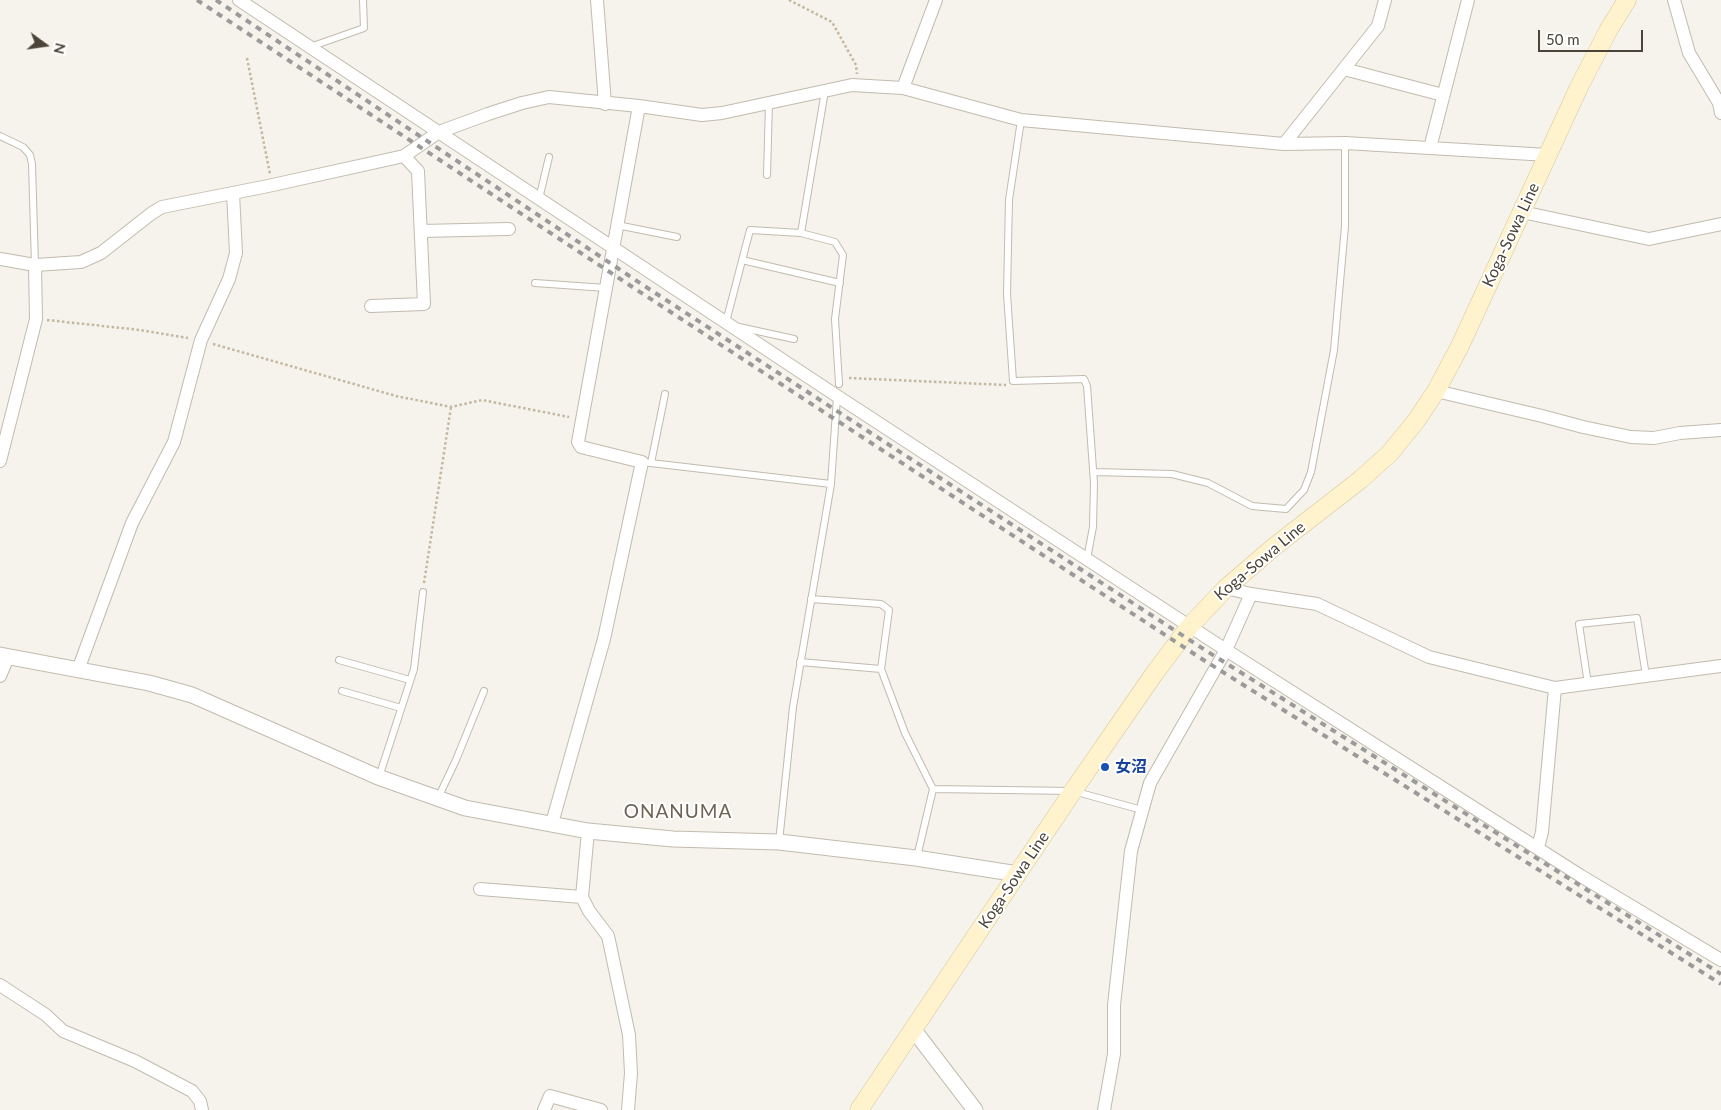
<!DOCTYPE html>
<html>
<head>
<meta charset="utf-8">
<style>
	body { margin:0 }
	#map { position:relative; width:1721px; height:1110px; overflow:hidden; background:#f6f3ec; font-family:Lato,sans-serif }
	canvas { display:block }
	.north { position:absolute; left:20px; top:20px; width:50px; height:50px; -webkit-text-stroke:4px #fff; paint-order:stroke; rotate:104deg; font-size:14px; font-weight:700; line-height:20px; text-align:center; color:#4b4439 }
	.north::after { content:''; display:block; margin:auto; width:18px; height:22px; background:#4b4439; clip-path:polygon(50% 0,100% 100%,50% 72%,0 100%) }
	.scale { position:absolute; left:1538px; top:30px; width:105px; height:22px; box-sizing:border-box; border:2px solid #4b4439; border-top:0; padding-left:6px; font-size:15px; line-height:18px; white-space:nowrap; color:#4b4439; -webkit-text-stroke:4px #fff; paint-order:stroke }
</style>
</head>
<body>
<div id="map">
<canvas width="1721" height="1110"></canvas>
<div class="north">N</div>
<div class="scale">50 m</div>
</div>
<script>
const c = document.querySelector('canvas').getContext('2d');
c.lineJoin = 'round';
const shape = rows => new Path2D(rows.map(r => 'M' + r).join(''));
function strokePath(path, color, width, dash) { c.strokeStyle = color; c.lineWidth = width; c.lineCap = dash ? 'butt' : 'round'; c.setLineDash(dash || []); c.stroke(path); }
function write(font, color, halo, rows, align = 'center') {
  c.font = font + ' Lato,"Noto Sans JP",sans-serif'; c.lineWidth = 4; c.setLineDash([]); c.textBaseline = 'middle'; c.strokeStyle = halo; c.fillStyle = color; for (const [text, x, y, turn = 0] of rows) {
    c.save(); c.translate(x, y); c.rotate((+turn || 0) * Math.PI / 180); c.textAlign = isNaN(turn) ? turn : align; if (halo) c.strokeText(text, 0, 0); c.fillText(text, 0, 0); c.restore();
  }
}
const path = shape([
	[789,0,832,22,856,65,857,74],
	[247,58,270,174],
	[47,320,140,330,188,338],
	[213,344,396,396,451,407,482,400,569,417],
	[849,378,1006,385],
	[424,583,451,407]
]);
const service = shape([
	[310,47,364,28,363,0],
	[1021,120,1009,200,1007,294,1013,381,1084,379,1087,386,1094,483,1093,527,1087,559],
	[0,136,23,147,30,155,32,164,35,265],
	[767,175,769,103],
	[539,199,549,157],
	[617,225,677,237],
	[801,233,825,91],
	[742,260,840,283],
	[535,283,606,288],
	[726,322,750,230,801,233,835,242,843,255,835,319,839,384],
	[739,327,794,339],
	[642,462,831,484],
	[651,463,665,394],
	[1093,472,1172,474,1208,483,1252,506,1286,509,1304,490,1311,472,1334,350,1345,226,1345,143],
	[811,599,881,604,889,610,881,669,905,733,933,789,917,857],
	[339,660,410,680],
	[800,662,881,669],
	[1588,684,1579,624,1637,618,1646,676],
	[342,691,401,708],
	[379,777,414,669,423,592],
	[933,789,1073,791,1142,810],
	[438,798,456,760,484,691],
	[779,842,793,707,831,484,837,397]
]);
const minor = shape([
	[239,0,837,396,1226,650,1581,876,1721,960],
	[597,0,605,104],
	[1674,0,1689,53,1719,103,1721,113],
	[1344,69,1443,95],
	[903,88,936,0],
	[1284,144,1378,26,1385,0],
	[1430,148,1468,0],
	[1522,212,1649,239,1721,224],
	[421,231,509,229],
	[0,259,35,265,81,262,101,253,152,213,162,207,268,186,404,156,439,132,488,114,522,103,549,97,639,106,702,115,722,113,852,85,903,88,1021,120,1284,144,1345,143,1548,155],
	[371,306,424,304,418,171,404,156],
	[1436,391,1542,416,1583,427,1631,437,1654,438,1680,433,1721,430],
	[0,461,36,319,35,265],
	[1226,588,1251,594,1317,604,1429,657,1555,688,1721,666],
	[78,670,132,523,174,442,201,340,229,279,236,253,233,193],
	[0,676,8,657],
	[552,823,604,639,642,462,581,447,578,442,639,106],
	[588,831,582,897,589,911,608,936,629,1035,631,1073,628,1110],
	[1538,847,1542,832,1555,688],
	[480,889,582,897],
	[0,985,46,1015,63,1031,135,1061,192,1091,200,1101,202,1110],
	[544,1110,550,1096,601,1110],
	[1104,1110,1114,1054,1114,1005,1131,851,1150,783,1226,650,1251,594]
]);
const tertiary = shape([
	[0,655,149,683,192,695,378,777,465,808,588,831,673,839,779,842,916,858,1018,874],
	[913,1029,975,1110]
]);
const secondary = shape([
	[859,1110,1073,791,1154,674,1190,626,1226,588,1275,546,1360,480,1390,453,1416,421,1436,391,1460,346,1579,87,1609,29,1627,0]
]);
const rail = shape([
	[197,0,637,290,1202,659,1721,984],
	[216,0,643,285,1205,650,1721,974]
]);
const markers = [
	[1105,767,5,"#1a4fb4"]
];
const streetNames = [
	["Koga-Sowa Line",1511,235,-65],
	["Koga-Sowa Line",1260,561,-40],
	["Koga-Sowa Line",1014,880,-56]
];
const transitNames = [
	["女沼",1115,767]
];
const quarterNames = [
	["ONANUMA",678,812]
];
strokePath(service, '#c2bbae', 8);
strokePath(minor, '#c2bbae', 14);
strokePath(tertiary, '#c2bbae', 17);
strokePath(secondary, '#d6c79b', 19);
strokePath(path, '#c4b79f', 2.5, [2.5, 2.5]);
strokePath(service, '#fff', 6);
strokePath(minor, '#fff', 12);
strokePath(tertiary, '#fff', 15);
strokePath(secondary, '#fff3cd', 18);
strokePath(rail, '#9a9a9a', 4, [6, 6]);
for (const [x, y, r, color] of markers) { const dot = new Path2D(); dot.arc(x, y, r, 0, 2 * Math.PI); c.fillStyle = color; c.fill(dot); strokePath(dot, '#fff', 2); }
write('16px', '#4b4439', '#fff', streetNames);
write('bold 16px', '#164399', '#fff', transitNames, 'left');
c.letterSpacing = '1px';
write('19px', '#6e6250', '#fff', quarterNames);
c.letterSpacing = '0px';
</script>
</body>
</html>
